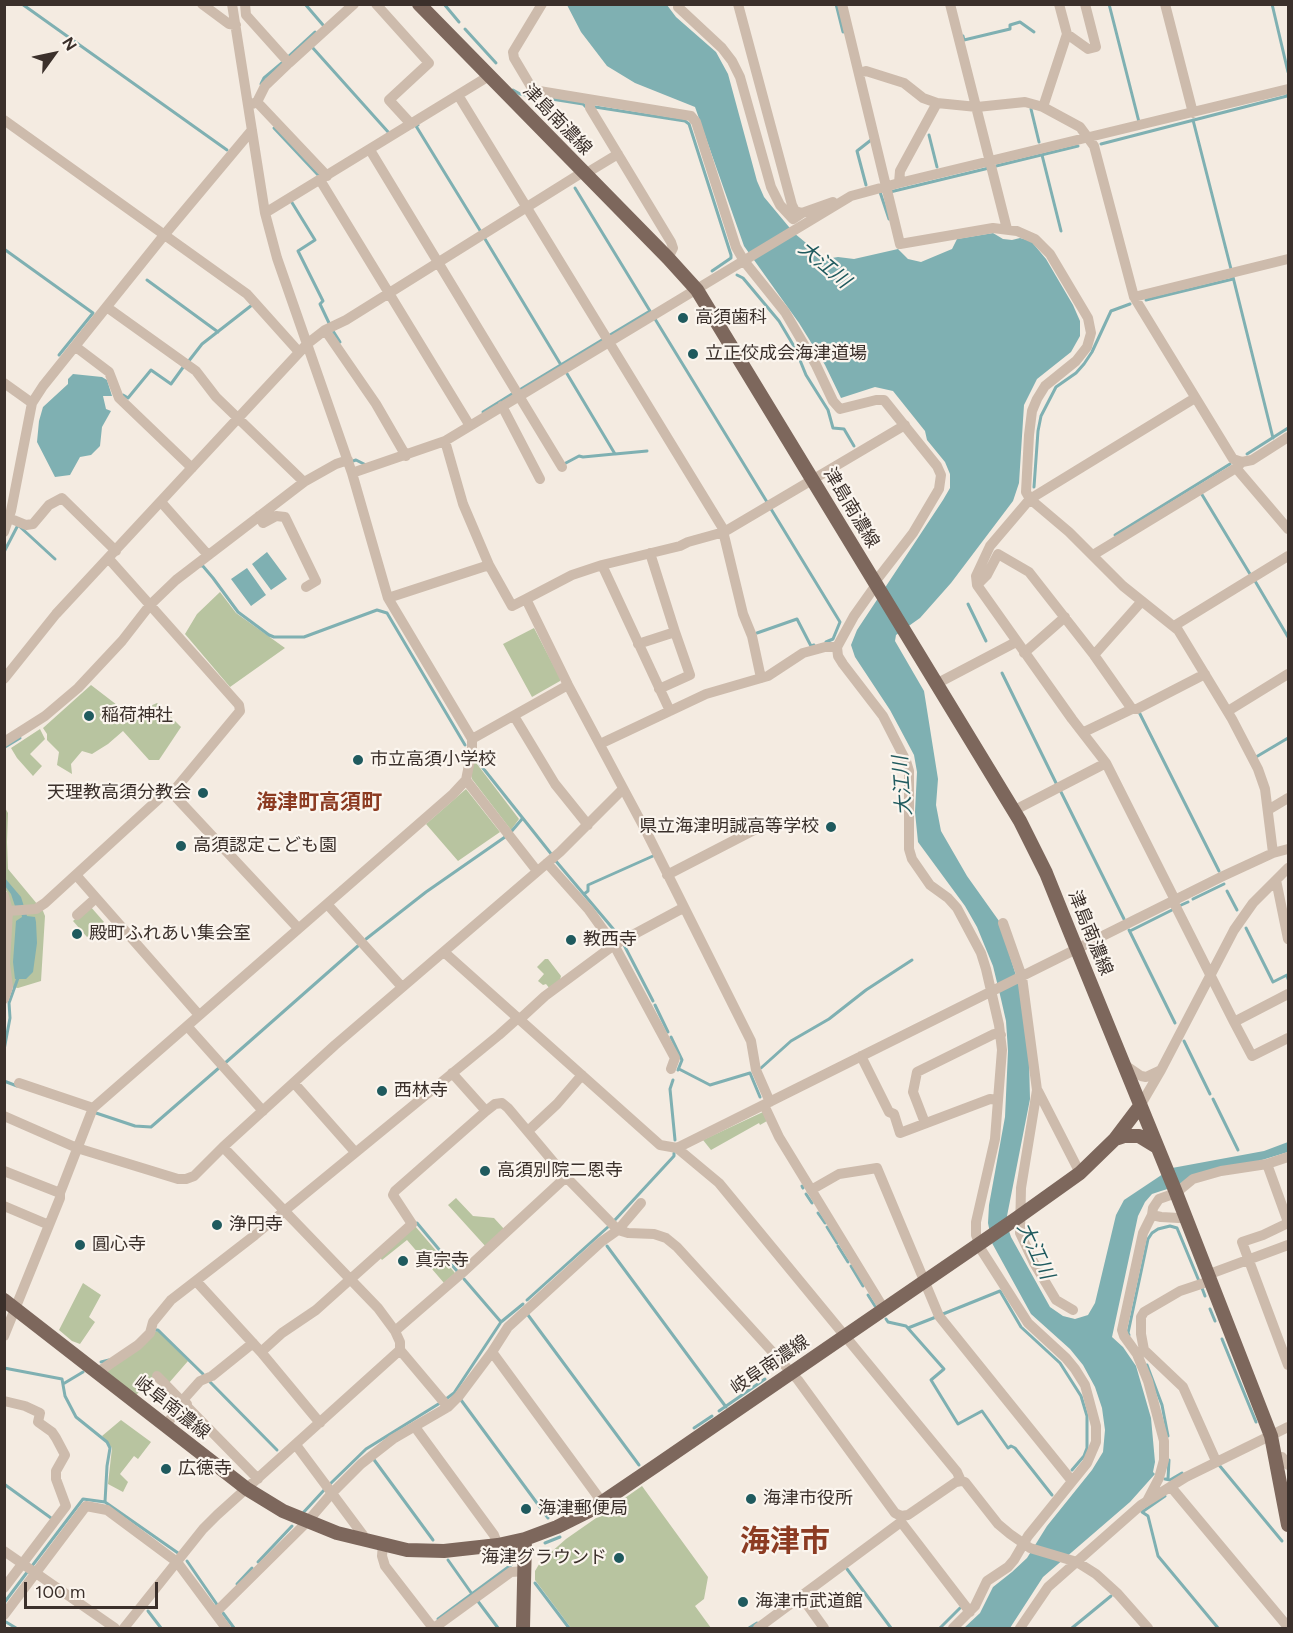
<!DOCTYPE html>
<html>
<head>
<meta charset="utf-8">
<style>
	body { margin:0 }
	#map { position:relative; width:1293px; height:1633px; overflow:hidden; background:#f4ebe1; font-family:Figtree,sans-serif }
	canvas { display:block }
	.frame { position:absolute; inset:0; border:6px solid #3b302b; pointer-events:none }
	.north { position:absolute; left:24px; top:24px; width:60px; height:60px; -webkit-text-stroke:4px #fbf5ee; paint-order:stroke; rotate:57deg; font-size:16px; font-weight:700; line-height:24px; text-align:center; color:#3b302b }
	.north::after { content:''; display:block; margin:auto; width:21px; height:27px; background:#3b302b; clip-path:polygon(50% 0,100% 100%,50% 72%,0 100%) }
	.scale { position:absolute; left:24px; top:1582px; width:134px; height:27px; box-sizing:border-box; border:3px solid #3b302b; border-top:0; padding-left:8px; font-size:18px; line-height:21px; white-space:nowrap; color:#3b302b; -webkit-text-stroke:4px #fbf5ee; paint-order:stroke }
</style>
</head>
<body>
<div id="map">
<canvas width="1293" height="1633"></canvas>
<div class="frame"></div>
<div class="north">N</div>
<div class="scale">100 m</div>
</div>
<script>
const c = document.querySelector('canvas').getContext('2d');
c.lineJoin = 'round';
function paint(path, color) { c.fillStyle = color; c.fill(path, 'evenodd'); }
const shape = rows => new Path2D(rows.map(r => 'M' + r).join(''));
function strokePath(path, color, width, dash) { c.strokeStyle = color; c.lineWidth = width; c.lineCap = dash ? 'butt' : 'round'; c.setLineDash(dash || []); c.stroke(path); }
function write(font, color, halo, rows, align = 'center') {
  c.font = font + ' Figtree,"Noto Sans JP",sans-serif'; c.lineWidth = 4.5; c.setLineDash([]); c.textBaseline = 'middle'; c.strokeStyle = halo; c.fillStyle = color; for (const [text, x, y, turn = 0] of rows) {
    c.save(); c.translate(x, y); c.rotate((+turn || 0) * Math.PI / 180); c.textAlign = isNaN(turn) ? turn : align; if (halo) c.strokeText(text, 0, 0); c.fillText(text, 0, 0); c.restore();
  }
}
const green = shape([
	[220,592,236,613,285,648,230,687,185,634,197,614],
	[534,628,560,678,560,681,532,697,503,644],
	[91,685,130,715,157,703,181,727,159,760,149,760,123,731,108,744,92,754,82,751,71,764,72,774,57,765,59,752,47,740,47,734,43,728],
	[40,729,45,739,30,754,42,766,33,776,17,758,11,748],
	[474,760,519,819,511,830,472,779,471,774],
	[466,789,500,832,458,861,426,824],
	[4,806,8,813,7,842,8,869,43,911,45,916,41,981,18,988,11,987,9,963,8,894,5,889],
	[90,906,104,922,87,937,73,921],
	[545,959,548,959,561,976,560,980,550,989,546,984,543,985,538,981,544,974,537,967],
	[763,1112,767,1121,760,1125,759,1123,711,1150,703,1140],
	[456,1198,473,1216,494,1218,505,1230,487,1248,448,1205],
	[415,1226,455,1273,444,1283,407,1240,382,1260,379,1256],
	[83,1283,101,1295,89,1317,95,1322,80,1344,72,1341,59,1330],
	[158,1331,188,1361,168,1384,157,1374,136,1395,107,1372,154,1332],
	[121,1420,151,1442,138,1459,134,1456,120,1474,128,1482,123,1492,108,1484,112,1448,102,1436],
	[642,1486,708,1577,704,1599,695,1606,711,1628,571,1628,535,1580,535,1571,541,1561,566,1539]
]);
const water = shape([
	[567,5,667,5,676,17,716,52,728,74,757,181,764,197,794,233,811,247,816,256,826,259,838,257,854,259,898,249,908,259,921,262,952,249,957,239,993,233,1003,239,1012,240,1020,238,1031,241,1046,259,1073,305,1080,321,1080,336,1071,352,1037,379,1024,405,1019,483,1013,501,951,583,920,618,896,635,895,641,924,691,938,779,936,805,941,831,967,876,999,921,1019,985,1029,1059,1030,1099,1007,1216,1007,1225,1011,1237,1050,1307,1063,1316,1075,1319,1088,1315,1095,1303,1116,1215,1124,1200,1172,1168,1264,1151,1288,1142,1288,1152,1161,1191,1152,1194,1145,1202,1138,1216,1112,1337,1123,1347,1136,1366,1151,1418,1155,1462,1153,1472,1155,1474,1130,1502,1043,1577,1010,1628,964,1628,980,1613,993,1587,1012,1572,1027,1558,1047,1526,1092,1470,1103,1452,1105,1430,1102,1408,1095,1387,1083,1365,1070,1349,1031,1314,992,1243,988,1223,989,1205,1005,1117,1008,1051,1006,1021,1001,999,993,966,977,927,965,906,918,842,915,812,917,772,914,755,890,710,855,657,851,645,857,630,943,500,950,488,950,474,945,462,927,440,925,431,893,391,875,387,841,398,825,365,799,323,744,246,695,107,635,83,607,66,581,32],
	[73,374,102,377,107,380,112,396,103,396,106,409,111,411,102,427,100,446,91,455,80,457,70,475,55,477,37,442,39,421,43,407,68,384,68,379],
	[267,552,287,579,271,590,252,564],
	[247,568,266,595,251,606,231,579],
	[4,877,21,897,27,916,35,917,36,922,37,943,33,972,26,979,15,979,13,962,16,921,22,917,20,906,15,906,11,894,5,886]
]);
const stream = shape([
	[22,4,227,150],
	[305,4,323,25],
	[444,4,459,22],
	[836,4,843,32],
	[1109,4,1139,122],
	[1272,4,1288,72],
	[465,29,496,63],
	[963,36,964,40,1010,29,1010,25,1020,22,1034,32],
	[312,47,389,133],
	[289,56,315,32],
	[261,84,264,78,283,62],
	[513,90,520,94,583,104,586,107],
	[593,108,595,107,685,121,689,124,731,255,731,258,712,271],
	[1031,109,1039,142],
	[1193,120,1231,269],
	[418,125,416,126,481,232],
	[274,128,319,176],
	[929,135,937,167],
	[1101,144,1287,96,1287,94],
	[1042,155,1061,231],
	[996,166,1078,146],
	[866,185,857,151,871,140],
	[575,188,650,311,610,335],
	[880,192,889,219],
	[890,192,989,168],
	[291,201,315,240,298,251,323,301,320,304,329,323],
	[485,239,561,365],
	[4,249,93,313,59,355],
	[737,275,743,278,779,321,795,348,806,375,828,410,833,428,844,429,854,446],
	[1233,277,1273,438],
	[147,280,218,332],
	[1146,300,1233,279],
	[655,319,767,502],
	[333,331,340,342],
	[188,362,202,344,252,305],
	[566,372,615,454,647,451],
	[521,389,602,340],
	[123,395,128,398,151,370,171,384,184,366],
	[483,412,512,394],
	[1247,454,1288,428],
	[353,461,356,460,366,465],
	[564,464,579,456,583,457,614,454],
	[1034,487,1038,431,1041,416,1056,387,1076,373,1084,364,1092,352,1111,311,1130,304],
	[1201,493,1250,574],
	[771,509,840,622,833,639,826,642],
	[1115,535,1230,464],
	[4,552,18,525,55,559],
	[201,566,202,565,213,578,238,612,269,635,274,637,304,637,377,610,387,613,465,745],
	[1255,581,1288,637],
	[968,604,986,641],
	[757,633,797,619,811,646,814,645],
	[1002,673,1057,785],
	[1139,712,1219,871],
	[5,747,20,738],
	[1256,757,1288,738],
	[475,758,552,855],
	[1060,790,1124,919],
	[511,832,522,819],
	[555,860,620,937],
	[1227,891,1237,910],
	[584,894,588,891,588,885,653,856],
	[1193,899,1224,884],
	[1179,906,1188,902],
	[1246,928,1273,982,1287,975,1288,979],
	[1129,930,1175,1023],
	[1130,931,1172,910],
	[366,939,426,892,505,837],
	[623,943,653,1001],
	[655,1005,668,1032],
	[671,1037,682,1060,678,1070],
	[1184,1041,1210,1094],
	[4,1050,10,1018,9,1003,18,978],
	[224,1064,359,945],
	[761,1068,791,1041,829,1019,866,990,912,960],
	[679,1069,710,1085,750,1073,760,1097],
	[673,1080,670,1089,675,1140],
	[4,1081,17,1086],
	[1213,1099,1238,1150],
	[96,1113,135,1126,151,1127,220,1067],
	[802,1186,803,1188],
	[806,1194,812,1203],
	[818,1213,825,1223],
	[614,1221,674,1156,674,1153],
	[417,1223,457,1271],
	[827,1227,837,1243],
	[607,1246,726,1407],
	[838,1246,848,1262],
	[851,1266,863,1286],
	[464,1279,501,1322],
	[1202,1288,1205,1296],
	[868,1295,875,1306],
	[527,1300,609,1226],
	[1210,1309,1215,1321],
	[943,1314,1000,1291,1021,1327,1060,1363,1081,1396,1087,1416,1087,1448,1084,1456,1072,1470],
	[528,1315,639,1465],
	[886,1319,888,1322,906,1326,944,1369,931,1380,958,1424,982,1411,1008,1448,1011,1446,1015,1448,1052,1495],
	[908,1328,936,1317],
	[155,1330,158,1330,203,1374],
	[1129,1335,1128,1333,1148,1239,1152,1233,1158,1229,1170,1226,1177,1228,1199,1281],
	[1222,1339,1256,1422],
	[101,1362,109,1360],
	[1147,1365,1162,1405,1168,1436],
	[4,1368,62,1379,65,1396,76,1417,107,1442,110,1448,107,1466,105,1502],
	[210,1382,277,1450],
	[63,1384,83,1372],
	[446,1399,454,1393,501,1322,523,1304],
	[461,1400,548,1518],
	[719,1411,765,1379],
	[694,1428,712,1416],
	[372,1457,433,1540],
	[1219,1465,1282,1541],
	[1165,1479,1170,1480,1182,1473],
	[1168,1479,1169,1460],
	[4,1484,51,1518],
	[330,1484,366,1449,440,1403],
	[1165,1496,1142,1512,1148,1516,1158,1556,1218,1628],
	[302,1514,325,1489],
	[545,1543,560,1537],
	[448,1560,472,1594],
	[187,1561,218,1606],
	[258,1562,292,1526],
	[32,1566,83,1499,105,1502,178,1553],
	[847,1569,891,1628],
	[535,1583,569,1628],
	[237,1584,252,1568],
	[477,1600,498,1628],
	[4,1603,28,1571],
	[148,1611,161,1628],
	[223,1613,234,1628],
	[438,1619,511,1565],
	[6,1622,16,1628],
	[749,1628,757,1623],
	[940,1628,960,1608],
	[1072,1628,1111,1596]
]);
const minor = shape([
	[202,4,229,24,236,25],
	[245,4,246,15,289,63],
	[376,4,429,63,389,100,411,124],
	[542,4,513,52,514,58,533,90,691,116,696,122,736,247,744,261,785,312,816,365,833,401,840,409,876,400,884,400,937,466,941,475,939,489,913,533,875,582],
	[738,4,792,205,795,211,802,213,833,202],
	[842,4,900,244,993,228,1017,231,1035,239,1050,254,1088,318,1091,333,1087,347,1076,361,1045,386,1037,399,1032,411,1029,435,1026,492,1030,499,1069,532,1123,586,1178,630,1232,719,1258,769,1265,789,1273,853],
	[950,4,1007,229],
	[1165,4,1193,113],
	[678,7,722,48,732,61,740,77,771,187,780,205,793,219,802,213],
	[1067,34,1088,49,1096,47,1085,4],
	[859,73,866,71,904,83,923,98,937,103,977,107,1025,102,1043,107,1080,127,1094,146,1134,297,1233,459,1242,462,1252,460,1288,437],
	[458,95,722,527,743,614,752,636,761,678],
	[590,100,590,108,671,242,673,248,668,258],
	[257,102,265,86,289,63,354,4],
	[252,104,257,102,327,176],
	[1043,107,1067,34,1059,4],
	[4,120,247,294,299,352],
	[370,150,562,467],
	[585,174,618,154],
	[320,180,470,426],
	[899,183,900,171,937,103],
	[265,213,489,76],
	[1134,297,1288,259],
	[108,308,196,371,216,397,304,482],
	[325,330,376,404,406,456],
	[76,347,109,372,119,398,192,468],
	[4,383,32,403],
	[502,406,540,479],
	[445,441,463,504,489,565],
	[1236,468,1288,529],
	[352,473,445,441,851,196,899,183,1288,89],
	[161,502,208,555],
	[259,516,263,523,276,516,285,517,316,581,306,587],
	[9,518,26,525,33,524,49,505,62,498,116,551],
	[4,532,11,511,32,403,43,386,165,234,252,130],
	[1093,555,1236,468,1242,462],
	[602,565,670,711],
	[977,585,987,575,998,554,1029,572,1094,655,1132,709,1084,732],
	[388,598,489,565,512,606,526,599],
	[1174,626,1288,556],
	[638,644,675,632,650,553],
	[837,647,838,656,843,664,883,716,906,761,909,771,909,849,912,859,930,885,948,898,957,908,981,953,986,969,999,1025,1002,1050,998,1100,990,1099,900,1133,894,1114,889,1112,861,1056],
	[1024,653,1065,617],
	[1094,655,1142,601],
	[4,679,56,614,307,344,325,330,346,320,583,172],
	[936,684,1016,642],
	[659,689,690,675,675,632],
	[1132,709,1137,709,1205,674],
	[1228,711,1288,674],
	[514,716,555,784,588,825],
	[472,739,568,685],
	[4,742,45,716,78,688,122,641,150,605,176,580,304,482,336,464,348,460],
	[600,744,706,694,768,676,803,653,825,647,837,647,854,616,876,585],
	[466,780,537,871],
	[172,793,298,928],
	[1268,810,1288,798],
	[1013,811,1106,763],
	[547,863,589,910,614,945,675,1058,671,1069],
	[76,875,199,1015],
	[667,875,756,829],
	[1276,880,1288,939],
	[4,896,8,911,5,964,8,987,4,999],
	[1175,900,1106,763,1072,719,977,585,976,576,990,546,1030,499,1195,398],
	[1173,901,1234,1022],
	[327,904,402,987],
	[8,911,36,909,45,903,162,796,172,793,240,711,239,705,109,559],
	[77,915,96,898],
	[1003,923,1022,977,1037,1090,1021,1188,1020,1233,1034,1263,1056,1300,1073,1310],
	[444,952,660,1145,677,1148,1221,877,1273,853,1288,849],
	[1288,994,1234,1022,1252,1056,1288,1038],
	[520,1019,545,996,614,945,683,908],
	[187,1026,263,1111],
	[1125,1065,1141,1076,1146,1077,1161,1070],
	[452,1073,486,1111,495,1104,502,1103,508,1108,566,1177,618,1230,628,1233,654,1234,666,1238,677,1247,798,1380,895,1513,901,1516],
	[19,1083,93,1108],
	[294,1083,355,1152],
	[1038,1091,1080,1173],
	[770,1102,756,1070,751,1041,647,833,568,685,526,599,572,575,602,565,680,546,688,542,724,532,905,425],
	[764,1105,779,1137,884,1309],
	[1140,1106,1161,1070,1234,930,1253,903,1288,868],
	[4,1116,77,1148,178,1179,186,1179,194,1176,223,1147,335,1045,560,852,623,789],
	[925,1123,913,1092,917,1072,994,1034,1001,1035],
	[528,1131,557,1104,582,1075],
	[677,1148,719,1183,957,1472,961,1481,965,1482,998,1524,1010,1534,1030,1548,1077,1562,1096,1574,1118,1594,1148,1628],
	[1267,1164,1288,1222],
	[4,1171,60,1193],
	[811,1190,839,1174,877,1168,939,1316,1072,1481],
	[4,1206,49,1225],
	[1152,1215,1153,1208,1159,1199,1176,1193,1193,1179,1221,1171,1267,1164,1288,1157],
	[1288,1223,1263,1235,1242,1242,1288,1365],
	[1207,1275,1288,1245],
	[196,1281,261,1352,320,1423],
	[395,1331,462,1273,566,1177],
	[4,1336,60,1198,60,1193,93,1108,453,794,466,780,472,750,472,739,388,598,352,473,277,258,265,213,232,4],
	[400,1350,448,1407],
	[1144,1350,1141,1334,1141,1317,1144,1312,1180,1291,1210,1281],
	[261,1352,282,1333,316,1310,412,1224,393,1195,395,1191,486,1111],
	[1137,1354,1144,1350,1183,1387,1216,1461],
	[98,1372,138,1345,150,1333,153,1322,171,1300,255,1235,499,1035,518,1018],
	[157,1376,258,1479],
	[183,1400,200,1381,212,1376,253,1343],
	[4,1401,25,1406,40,1413,38,1422,52,1432,56,1438,65,1455,56,1471,56,1479,66,1506,4,1588],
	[164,1425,187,1404],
	[415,1427,494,1535,498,1545],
	[296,1445,363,1535,364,1540],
	[1276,1458,1282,1457,1288,1465],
	[1171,1487,1288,1627],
	[1147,1501,1159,1478,1164,1460,1164,1441,1148,1381,1137,1354,1124,1336,1122,1330,1143,1233,1152,1215,1161,1217,1179,1218,1184,1216],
	[602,1502,492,1352,508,1327,601,1242,618,1230,641,1203],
	[901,1516,908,1515,956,1482,961,1481],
	[901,1522,970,1612],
	[383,1544,382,1556,385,1566,433,1628],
	[4,1551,115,1628],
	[801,1596,824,1628],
	[215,1613,307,1522,332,1493,361,1464,393,1439,448,1407,459,1396,492,1352],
	[4,1615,86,1506,107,1510,177,1562,226,1628],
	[124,1628,203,1529,217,1515,400,1350,400,1342,395,1331,378,1308,223,1147],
	[434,1628,511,1572,526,1571],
	[758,1628,901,1522,901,1516],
	[953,1628,975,1606,987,1581,1008,1567,1014,1560,1028,1536,1087,1463,1096,1442,1096,1426,1085,1385,1075,1369,1066,1358,1028,1323,982,1251,976,1235,976,1222,995,1139,998,1100],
	[1020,1628,1048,1587,1141,1505,1186,1477,1288,1427]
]);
const major = shape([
	[419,4,668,258,697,290,1020,821,1046,873,1069,930,1175,1190,1271,1436,1288,1525],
	[1115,1139,1124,1136,1139,1136,1157,1147],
	[4,1300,247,1489,283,1511,337,1533,407,1550,444,1551,498,1545,525,1539,557,1527,589,1511,657,1465,1017,1218,1080,1173,1115,1139,1140,1106],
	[523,1628,525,1539]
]);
const markers = [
	[683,318,6,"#1f5a5e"],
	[693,354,6,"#1f5a5e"],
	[89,716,6,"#1f5a5e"],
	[358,760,6,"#1f5a5e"],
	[203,793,6,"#1f5a5e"],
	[831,827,6,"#1f5a5e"],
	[181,846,6,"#1f5a5e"],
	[77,934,6,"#1f5a5e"],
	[571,940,6,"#1f5a5e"],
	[382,1091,6,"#1f5a5e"],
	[485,1171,6,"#1f5a5e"],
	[217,1225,6,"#1f5a5e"],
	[80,1245,6,"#1f5a5e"],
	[403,1261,6,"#1f5a5e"],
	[166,1469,6,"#1f5a5e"],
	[751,1499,6,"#1f5a5e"],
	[526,1509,6,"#1f5a5e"],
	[619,1558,6,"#1f5a5e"],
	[743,1602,6,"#1f5a5e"]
];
const streetNames = [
	["津島南濃線",557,120,46],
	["津島南濃線",851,508,59],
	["津島南濃線",1090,933,68],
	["岐阜南濃線",770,1365,-34],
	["岐阜南濃線",172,1408,38]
];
const poiNames = [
	["高須歯科",695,318],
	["立正佼成会海津道場",705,354],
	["稲荷神社",101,716],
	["市立高須小学校",370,760],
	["天理教高須分教会",191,793,"right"],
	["県立海津明誠高等学校",819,827,"right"],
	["高須認定こども園",193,846],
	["殿町ふれあい集会室",89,934],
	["教西寺",583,940],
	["西林寺",394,1091],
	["高須別院二恩寺",497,1171],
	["浄円寺",229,1225],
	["圓心寺",92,1245],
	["真宗寺",415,1261],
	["広徳寺",178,1469],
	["海津市役所",763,1499],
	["海津郵便局",538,1509],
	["海津グラウンド",607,1558,"right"],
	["海津市武道館",755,1602]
];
const waterNames = [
	["大江川",824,265,40],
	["大江川",903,786,-94],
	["大江川",1035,1251,65]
];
const quarterNames = [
	["海津町高須町",319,803]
];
const townNames = [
	["海津市",785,1542]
];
paint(green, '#b8c4a0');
paint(water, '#7fb0b2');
strokePath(stream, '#7fb0b2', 3);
strokePath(minor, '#cdbbac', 10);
strokePath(major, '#7d675c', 14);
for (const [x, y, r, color] of markers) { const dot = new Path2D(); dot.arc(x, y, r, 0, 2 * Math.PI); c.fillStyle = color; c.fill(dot); strokePath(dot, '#fbf5ee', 2); }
write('18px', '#3b302b', '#fbf5ee', streetNames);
write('18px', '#3b302b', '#fbf5ee', poiNames, 'left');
write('italic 20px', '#1f5a5e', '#fbf5ee', waterNames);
write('bold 21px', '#8c3b22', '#fbf5ee', quarterNames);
write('bold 30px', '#8c3b22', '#fbf5ee', townNames);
</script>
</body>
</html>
